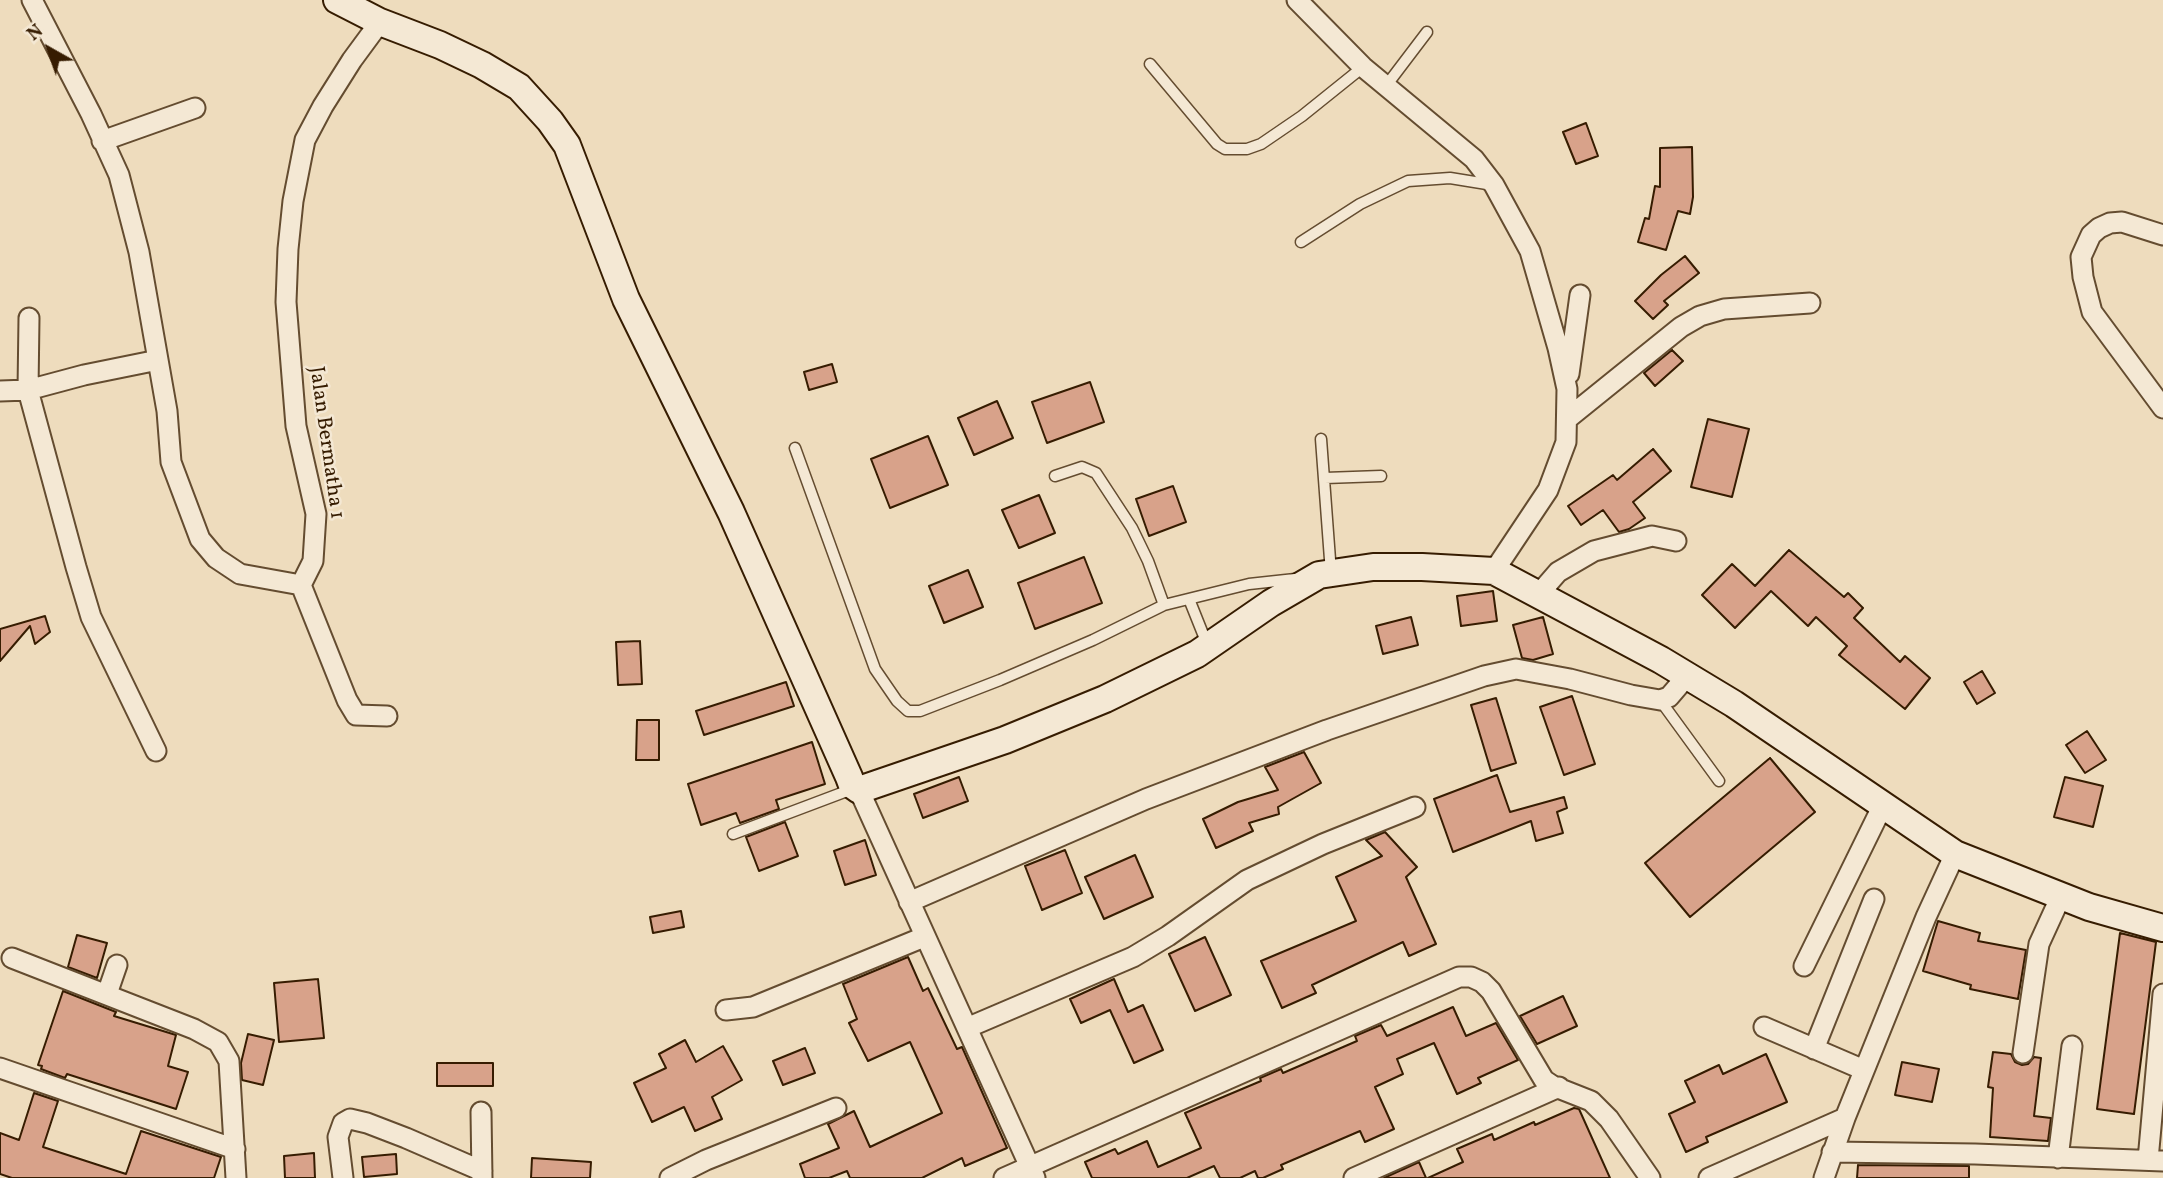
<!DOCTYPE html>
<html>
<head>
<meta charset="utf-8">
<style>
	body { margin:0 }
	#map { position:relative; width:2163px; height:1178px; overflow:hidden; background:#eedcbd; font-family:Vollkorn,serif }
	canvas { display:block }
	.north { position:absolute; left:14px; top:14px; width:70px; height:70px; -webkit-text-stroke:5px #f4e8d4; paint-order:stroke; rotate:320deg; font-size:19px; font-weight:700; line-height:28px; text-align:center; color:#361c01 }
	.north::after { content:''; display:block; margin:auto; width:24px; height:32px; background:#361c01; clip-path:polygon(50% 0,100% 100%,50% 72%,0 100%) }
</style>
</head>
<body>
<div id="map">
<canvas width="2163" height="1178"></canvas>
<div class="north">N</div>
</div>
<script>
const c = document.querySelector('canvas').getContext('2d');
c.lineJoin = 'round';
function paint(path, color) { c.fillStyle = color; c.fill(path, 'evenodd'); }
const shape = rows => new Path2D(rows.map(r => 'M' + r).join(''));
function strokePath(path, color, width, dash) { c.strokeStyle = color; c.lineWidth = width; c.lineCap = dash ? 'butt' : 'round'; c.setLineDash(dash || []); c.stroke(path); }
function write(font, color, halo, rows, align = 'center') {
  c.font = font + ' Vollkorn,serif'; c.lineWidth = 5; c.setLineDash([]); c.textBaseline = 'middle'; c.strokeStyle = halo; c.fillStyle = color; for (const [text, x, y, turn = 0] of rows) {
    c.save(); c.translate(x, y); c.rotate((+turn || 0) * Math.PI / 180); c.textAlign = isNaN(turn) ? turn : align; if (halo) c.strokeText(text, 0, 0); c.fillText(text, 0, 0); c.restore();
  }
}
const building = shape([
	[1586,123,1598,156,1576,164,1563,132,1586,123],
	[1692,147,1693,197,1690,214,1678,211,1666,250,1638,242,1645,218,1649,219,1655,186,1660,187,1660,148,1692,147],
	[1685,256,1699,273,1664,301,1668,305,1653,319,1635,301,1661,275,1685,256],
	[1672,350,1683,361,1655,386,1644,373,1672,350],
	[832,364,837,382,809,390,804,372,832,364],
	[1090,382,1104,422,1047,443,1032,402,1090,382],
	[997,401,1013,438,974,455,958,418,997,401],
	[1708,419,1749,429,1732,497,1691,487,1708,419],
	[928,436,948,485,890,508,871,459,928,436],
	[1653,449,1671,471,1633,502,1645,518,1629,529,1619,532,1603,510,1581,525,1568,506,1613,475,1617,480,1653,449],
	[1173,486,1186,522,1149,536,1136,499,1173,486],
	[1039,495,1055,533,1019,548,1002,510,1039,495],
	[1789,550,1844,597,1848,593,1863,608,1854,618,1900,662,1905,656,1930,678,1905,709,1839,655,1847,646,1816,617,1808,626,1771,591,1735,628,1702,595,1732,564,1755,586,1789,550],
	[1084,557,1102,603,1035,629,1018,583,1084,557],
	[968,570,983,607,944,623,929,586,968,570],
	[1493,591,1497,621,1461,626,1457,596,1493,591],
	[45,616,50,632,35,644,30,626,0,661,0,629,45,616],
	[1411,617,1418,645,1383,654,1376,626,1411,617],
	[1543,617,1553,654,1533,660,1522,658,1513,625,1543,617],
	[640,641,642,684,618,685,616,642,640,641],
	[1982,671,1995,693,1977,704,1964,682,1982,671],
	[786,682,794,706,704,735,696,711,786,682],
	[1572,696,1595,764,1564,775,1540,707,1572,696],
	[1496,698,1516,763,1491,771,1471,705,1496,698],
	[637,720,659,720,659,760,636,760,637,720],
	[2087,731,2106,760,2085,773,2066,745,2087,731],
	[812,742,825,784,776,800,779,809,740,823,736,813,701,825,688,784,812,742],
	[1304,752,1321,783,1278,807,1279,814,1249,823,1253,831,1216,848,1203,819,1238,802,1278,790,1265,767,1304,752],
	[1770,758,1815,812,1690,917,1645,863,1770,758],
	[1497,775,1510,812,1564,797,1567,808,1557,812,1563,833,1536,841,1531,821,1453,852,1434,799,1497,775],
	[959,777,968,801,923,818,914,794,959,777],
	[2065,777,2103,786,2093,827,2054,817,2065,777],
	[785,822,798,856,759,871,746,837,785,822],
	[1385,832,1417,867,1406,877,1436,944,1409,956,1403,942,1312,985,1316,993,1282,1008,1261,961,1356,921,1336,877,1382,856,1366,840,1385,832],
	[865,840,876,875,845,885,834,851,865,840],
	[1065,850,1082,893,1042,910,1025,866,1065,850],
	[1135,855,1153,897,1104,919,1085,877,1135,855],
	[681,911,684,927,653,933,650,917,681,911],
	[1938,921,1980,933,1978,941,2026,950,2018,999,1970,989,1971,985,1923,971,1938,921],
	[2120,933,2156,942,2134,1114,2097,1109,2120,933],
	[77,935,107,943,97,978,68,967,77,935],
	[1205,937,1231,995,1195,1011,1169,954,1205,937],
	[908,957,923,991,928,988,957,1049,962,1047,1007,1148,965,1166,962,1158,922,1178,850,1178,847,1171,829,1178,805,1178,800,1164,839,1148,828,1124,854,1111,870,1147,942,1113,910,1042,868,1061,849,1023,857,1019,843,984,908,957],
	[318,979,324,1038,279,1042,274,983,318,979],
	[1114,979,1128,1012,1143,1005,1163,1050,1134,1063,1110,1010,1081,1023,1070,999,1114,979],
	[63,991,116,1012,114,1016,176,1035,168,1066,188,1072,176,1109,67,1074,65,1078,41,1069,42,1066,38,1065,63,991],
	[1563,996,1577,1026,1537,1044,1520,1016,1563,996],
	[1453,1007,1466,1036,1496,1023,1518,1060,1478,1078,1481,1083,1457,1094,1434,1043,1397,1059,1403,1074,1375,1087,1394,1129,1365,1142,1360,1131,1281,1165,1283,1169,1263,1178,1258,1178,1255,1171,1240,1178,1220,1178,1214,1166,1187,1178,1092,1178,1085,1162,1115,1149,1118,1154,1147,1141,1158,1167,1201,1148,1185,1113,1261,1081,1260,1078,1281,1069,1283,1073,1357,1041,1355,1036,1381,1025,1387,1036,1453,1007],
	[248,1034,274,1040,263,1085,242,1080,241,1063,248,1034],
	[685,1040,696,1062,723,1046,742,1080,712,1097,722,1119,695,1131,684,1107,652,1122,634,1083,666,1068,659,1054,685,1040],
	[805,1048,815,1073,783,1085,773,1061,805,1048],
	[1993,1052,2011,1054,2015,1062,2022,1065,2028,1064,2034,1057,2041,1058,2034,1116,2051,1118,2048,1141,1990,1137,1993,1088,1988,1087,1993,1052],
	[1766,1054,1787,1102,1706,1137,1708,1142,1686,1152,1669,1114,1695,1102,1685,1081,1719,1065,1723,1074,1766,1054],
	[1902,1062,1939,1069,1932,1102,1895,1095,1902,1062],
	[437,1063,493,1063,493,1086,437,1086,437,1063],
	[34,1093,58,1101,43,1147,126,1174,141,1131,221,1157,214,1178,12,1178,0,1174,0,1133,19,1140,34,1093],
	[1574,1108,1579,1109,1610,1178,1428,1178,1463,1162,1457,1149,1492,1134,1494,1140,1534,1122,1535,1125,1574,1108],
	[314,1153,315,1178,285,1178,284,1156,314,1153],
	[396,1154,397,1174,364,1177,362,1157,396,1154],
	[532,1158,591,1162,590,1178,531,1178,532,1158],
	[1419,1162,1426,1178,1384,1178,1419,1162],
	[1858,1165,1969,1166,1969,1178,1857,1178,1858,1165]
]);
const lane = shape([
	[1150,64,1217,144,1225,149,1247,149,1261,144,1302,116,1363,67],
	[1386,86,1427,32],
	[1301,242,1360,204,1408,181,1450,178,1493,185],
	[1321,439,1331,573],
	[795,448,875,669,897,701,908,711,920,711,1000,680,1093,640,1164,605,1249,584,1295,579],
	[1055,476,1082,467,1096,473,1132,528,1148,561,1164,605],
	[1325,478,1381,476],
	[1189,599,1207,644],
	[1660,700,1719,781],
	[733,834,855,788]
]);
const street = shape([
	[32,0,91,114,119,175,139,252,167,411,171,462,200,539,216,558,240,574,301,585,313,561,316,514,296,426,286,302,288,249,293,201,305,140,323,106,352,60,380,22],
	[1297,0,1363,67,1474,159,1494,185,1530,251,1558,348,1567,389,1566,442,1548,490,1494,571],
	[102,141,195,108],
	[2163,235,2122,222,2110,223,2099,228,2091,235,2081,257,2083,277,2092,312,2163,408],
	[29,318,28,390,76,567,91,617,156,751],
	[1569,374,1580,295],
	[0,391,28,390,84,375,158,360],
	[1567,419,1681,327,1700,316,1724,309,1810,303],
	[301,585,347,700,356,715,387,716],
	[1538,595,1558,572,1594,551,1652,536,1676,541],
	[859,790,1035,1178],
	[909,902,1146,799,1327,730,1484,676,1516,669,1570,679,1631,695,1660,700,1669,697,1687,676],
	[12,958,194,1029,218,1042,229,1061,236,1178],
	[1804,966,1883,805],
	[107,994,117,965],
	[726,1010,753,1007,924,937],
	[969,1027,1133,957,1168,936,1247,880,1323,844,1415,807],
	[1764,1027,1864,1070],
	[1814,1049,1874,899],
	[2023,1053,2039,944,2061,896],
	[0,1068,235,1149],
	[481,1112,482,1178],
	[1832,1152,1975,1154,2163,1161],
	[2058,1158,2072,1046],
	[2148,1160,2163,994],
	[343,1178,338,1137,343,1123,350,1119,367,1123,406,1138,482,1171],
	[670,1178,706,1160,836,1108],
	[1004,1178,1459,977,1471,977,1482,982,1491,991,1544,1080,1553,1086,1591,1101,1609,1119,1650,1178],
	[1354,1178,1559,1087],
	[1709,1178,1845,1118],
	[1824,1178,1845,1118,1926,917,1955,854]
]);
const secondary = shape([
	[337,0,380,22,440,45,482,65,519,87,550,121,567,145,626,299,731,512,849,777,852,785,859,790,1005,740,1105,699,1197,654,1271,603,1319,575,1373,567,1422,567,1494,571,1661,660,1734,704,1955,854,2089,907,2163,928]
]);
const streetNames = [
	["Jalan Bermatha 1",325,443,82]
];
paint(building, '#d8a28a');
strokePath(building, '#361c01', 2);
strokePath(lane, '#644c30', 13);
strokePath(street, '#644c30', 23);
strokePath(secondary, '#361c01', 30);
strokePath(lane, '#f4e8d4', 10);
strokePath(street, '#f4e8d4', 19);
strokePath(secondary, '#f4e8d4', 26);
write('21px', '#361c01', '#f4e8d4', streetNames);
</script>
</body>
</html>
